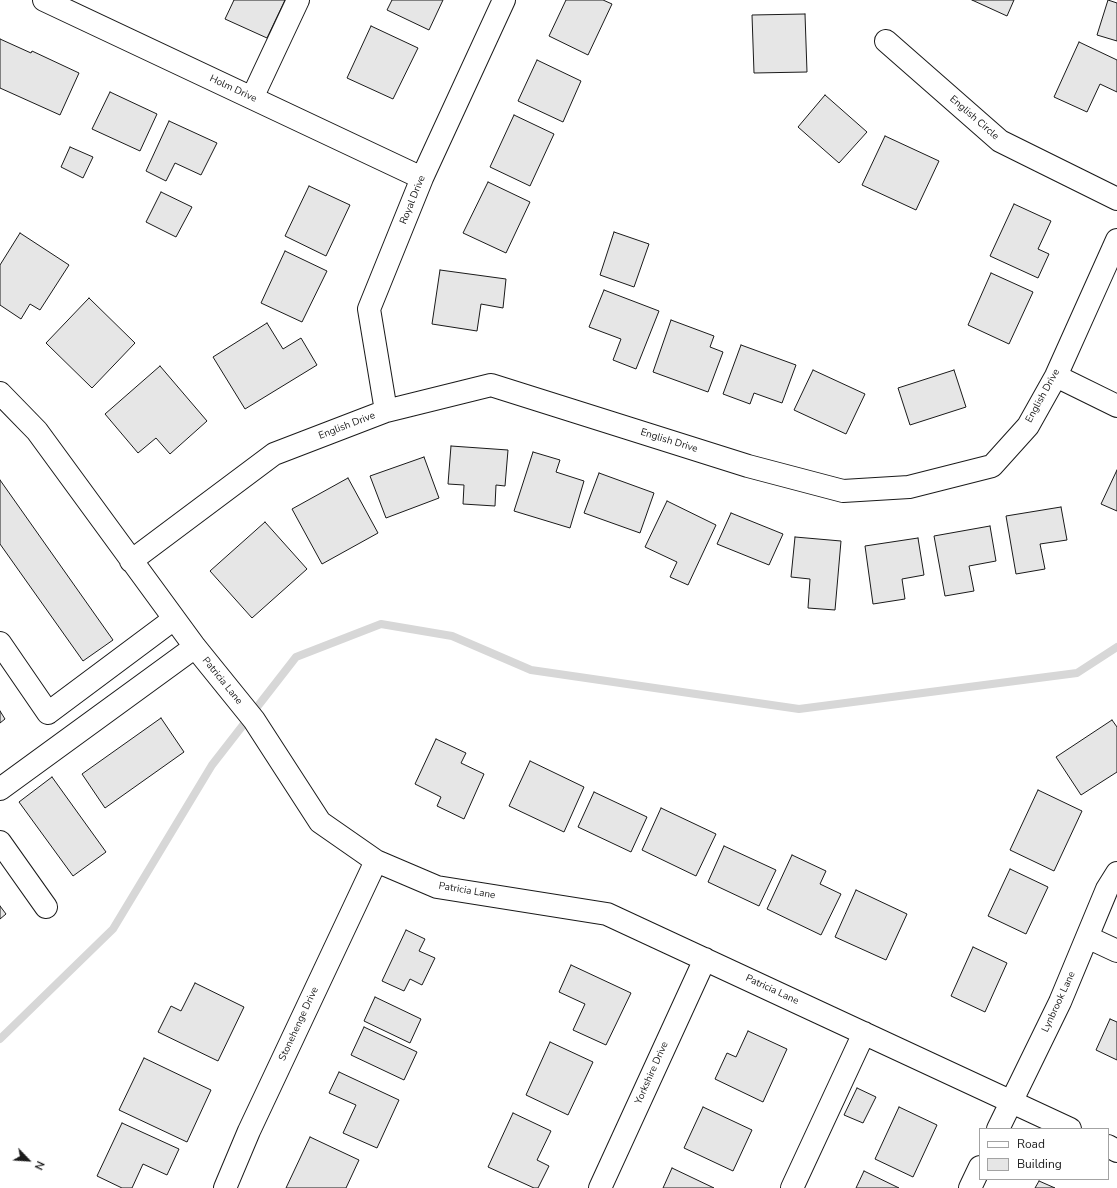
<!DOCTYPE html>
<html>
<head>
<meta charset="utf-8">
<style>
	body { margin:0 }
	#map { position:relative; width:1117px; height:1188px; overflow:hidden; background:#fff; font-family:"Nunito Sans",sans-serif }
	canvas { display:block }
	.legend { position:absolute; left:979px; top:1128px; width:130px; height:52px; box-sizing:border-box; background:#fff; border:1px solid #a3a3a3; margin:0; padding:5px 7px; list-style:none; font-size:12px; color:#1a1a1a }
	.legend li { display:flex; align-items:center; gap:8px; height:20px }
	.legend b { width:20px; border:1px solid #a3a3a3 }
	.north { position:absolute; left:8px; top:1140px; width:40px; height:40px; -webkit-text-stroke:3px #fff; paint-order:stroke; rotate:115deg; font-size:11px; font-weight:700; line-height:16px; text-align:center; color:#1a1a1a }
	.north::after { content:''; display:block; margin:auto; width:14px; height:18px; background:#1a1a1a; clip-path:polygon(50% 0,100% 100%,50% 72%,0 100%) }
</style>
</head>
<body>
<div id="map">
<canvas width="1117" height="1188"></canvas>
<ul class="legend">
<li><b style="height:5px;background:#fff"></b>Road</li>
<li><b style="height:11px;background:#e6e6e6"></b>Building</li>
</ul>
<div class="north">N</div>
</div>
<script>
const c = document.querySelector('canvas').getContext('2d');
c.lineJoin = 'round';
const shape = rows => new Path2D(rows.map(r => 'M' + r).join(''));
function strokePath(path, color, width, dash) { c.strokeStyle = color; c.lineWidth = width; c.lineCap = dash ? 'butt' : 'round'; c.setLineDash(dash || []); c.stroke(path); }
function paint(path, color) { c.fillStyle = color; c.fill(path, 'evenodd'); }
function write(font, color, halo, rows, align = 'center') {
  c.font = font + ' "Nunito Sans",sans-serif'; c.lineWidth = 3; c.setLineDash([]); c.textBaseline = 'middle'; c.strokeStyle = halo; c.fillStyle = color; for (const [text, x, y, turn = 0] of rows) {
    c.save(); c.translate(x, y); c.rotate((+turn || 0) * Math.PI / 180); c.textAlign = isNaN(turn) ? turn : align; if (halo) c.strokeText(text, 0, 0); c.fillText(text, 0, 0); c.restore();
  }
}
const stream = shape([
	[0,1039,113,929,212,765,296,657,381,624,452,636,531,670,799,709,1077,673,1117,647]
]);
const building = shape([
	[234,0,285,0,267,38,225,19,234,0],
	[392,0,443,0,429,30,387,10,392,0],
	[566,0,603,0,612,4,588,55,549,36,566,0],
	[972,0,1014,0,1007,16,972,0],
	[1108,0,1117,3,1117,41,1097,35,1108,0],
	[805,14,807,72,754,73,752,15,805,14],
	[371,26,418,48,393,99,347,78,371,26],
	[0,39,31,53,32,51,79,73,60,115,0,88,0,39],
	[1079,42,1117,60,1117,92,1100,84,1087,112,1054,97,1079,42],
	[537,60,581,81,563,122,518,101,537,60],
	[110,92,157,114,140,151,92,129,110,92],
	[825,95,867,132,839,163,798,127,825,95],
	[514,115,554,134,530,186,490,167,514,115],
	[169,121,217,143,201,175,175,163,166,181,146,171,169,121],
	[885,136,939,161,916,210,862,185,885,136],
	[70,147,93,157,83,178,61,167,70,147],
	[488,182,530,202,506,253,463,233,488,182],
	[309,186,350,205,326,256,285,236,309,186],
	[161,192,192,207,176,237,146,222,161,192],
	[1014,204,1051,221,1038,249,1049,254,1038,278,990,256,1014,204],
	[614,232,649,244,634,287,600,275,614,232],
	[20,233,69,265,40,310,30,304,21,319,0,305,0,265,20,233],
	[285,251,327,271,302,322,261,303,285,251],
	[440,270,506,279,503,308,481,304,477,331,432,324,440,270],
	[991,273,1033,292,1009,344,968,325,991,273],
	[604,290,659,311,636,369,613,360,621,339,589,327,604,290],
	[89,298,135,343,92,388,46,343,89,298],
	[671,320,714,336,710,347,723,352,708,392,653,372,671,320],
	[267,323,283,349,301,338,317,365,245,409,213,357,267,323],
	[741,345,796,365,782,403,754,393,750,404,723,394,741,345],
	[160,366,207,421,170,454,156,438,138,453,105,414,160,366],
	[813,370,865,394,846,434,794,410,813,370],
	[954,370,966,407,910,425,898,388,954,370],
	[451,446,508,450,505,486,496,485,495,506,463,504,464,485,448,484,451,446],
	[533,452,560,460,556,472,584,481,570,528,514,511,533,452],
	[424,457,439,498,386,518,370,476,424,457],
	[1117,470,1117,511,1101,504,1117,470],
	[599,473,654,493,640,533,584,513,599,473],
	[348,478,378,533,322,564,292,509,348,478],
	[0,480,113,640,83,661,0,544,0,480],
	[667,501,716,525,688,585,670,577,677,562,645,547,667,501],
	[1061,507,1067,540,1040,544,1045,569,1016,574,1006,516,1061,507],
	[731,513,783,534,769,565,717,544,731,513],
	[265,522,307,569,252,618,210,571,265,522],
	[990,526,996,561,969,566,974,591,945,596,934,536,990,526],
	[795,537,841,541,835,610,808,608,810,579,791,577,795,537],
	[918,538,924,575,902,579,905,599,873,604,865,546,918,538],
	[0,711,5,719,0,723,0,711],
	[161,718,184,752,105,808,82,774,161,718],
	[1112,720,1117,727,1117,772,1081,795,1056,757,1112,720],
	[436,739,466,753,461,763,484,774,464,819,437,806,441,797,415,784,436,739],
	[530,761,584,787,564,832,509,806,530,761],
	[52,777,106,852,73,876,19,802,52,777],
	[1038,790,1082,811,1054,871,1010,850,1038,790],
	[594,792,647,817,631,852,578,827,594,792],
	[661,808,716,834,696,876,642,850,661,808],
	[724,846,776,870,759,906,708,882,724,846],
	[792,855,826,871,820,884,841,894,821,935,767,909,792,855],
	[1010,869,1048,887,1026,934,988,916,1010,869],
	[856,890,907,914,886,960,835,937,856,890],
	[0,906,6,914,0,919,0,906],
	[406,930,425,939,419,951,435,958,422,985,410,979,404,991,382,981,406,930],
	[973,947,1007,963,985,1012,951,996,973,947],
	[571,965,631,993,606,1045,573,1030,585,1004,559,992,571,965],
	[195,983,244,1007,218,1061,158,1032,171,1006,181,1011,195,983],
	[375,997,421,1019,410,1043,364,1021,375,997],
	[1110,1019,1117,1022,1117,1060,1096,1050,1110,1019],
	[364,1027,417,1052,404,1080,351,1055,364,1027],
	[748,1031,787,1049,763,1102,715,1079,727,1053,736,1057,748,1031],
	[550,1042,593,1062,568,1115,526,1095,550,1042],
	[144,1058,211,1090,187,1142,119,1110,144,1058],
	[339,1072,399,1100,377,1148,343,1133,356,1105,329,1093,339,1072],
	[857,1088,876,1097,863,1123,844,1115,857,1088],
	[703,1107,752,1130,733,1171,684,1148,703,1107],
	[899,1107,937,1125,913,1177,875,1159,899,1107],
	[513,1113,551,1131,537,1160,549,1166,538,1188,534,1188,488,1167,513,1113],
	[122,1123,179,1149,167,1175,143,1164,132,1188,122,1188,97,1176,122,1123],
	[310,1137,359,1160,346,1188,286,1188,310,1137],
	[672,1168,714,1188,663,1188,672,1168],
	[864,1171,899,1188,856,1188,864,1171],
	[1039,1181,1055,1188,1035,1188,1039,1181]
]);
const minor = shape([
	[44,0,422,178],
	[886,41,1000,141,1117,199],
	[252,98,298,0],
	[1056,376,1117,406],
	[0,393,37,431,195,647,254,720,320,822,376,861,437,887,607,914,1070,1129],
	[386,411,369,309,422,178,504,0],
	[131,561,274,454,386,411,491,385,748,466,843,491,909,487,992,466,1028,426,1056,376,1117,240],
	[0,643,48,713,174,619],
	[0,789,195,647],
	[0,842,46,907],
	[1087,937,1117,951],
	[998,1129,1060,1002,1107,889,1117,873],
	[1108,1146,1117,1151],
	[225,1188,249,1131,376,861],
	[600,1188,705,959],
	[792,1188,864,1033],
	[970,1188,980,1167]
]);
const streetNames = [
	["Holm Drive",233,89,25],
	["English Circle",974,118,41],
	["Royal Drive",413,200,-68],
	["English Drive",1043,396,-61],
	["English Drive",347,426,-21],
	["English Drive",669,441,17],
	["Patricia Lane",222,681,51],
	["Patricia Lane",467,891,10],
	["Patricia Lane",772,990,25],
	["Lynbrook Lane",1059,1002,-65],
	["Stonehenge Drive",299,1024,-65],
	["Yorkshire Drive",652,1073,-66]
];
strokePath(stream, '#d7d7d7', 8);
paint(building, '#e6e6e6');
strokePath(building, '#1a1a1a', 1);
strokePath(minor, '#1a1a1a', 24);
strokePath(minor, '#fff', 22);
write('10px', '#1a1a1a', '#fff', streetNames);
</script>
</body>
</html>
